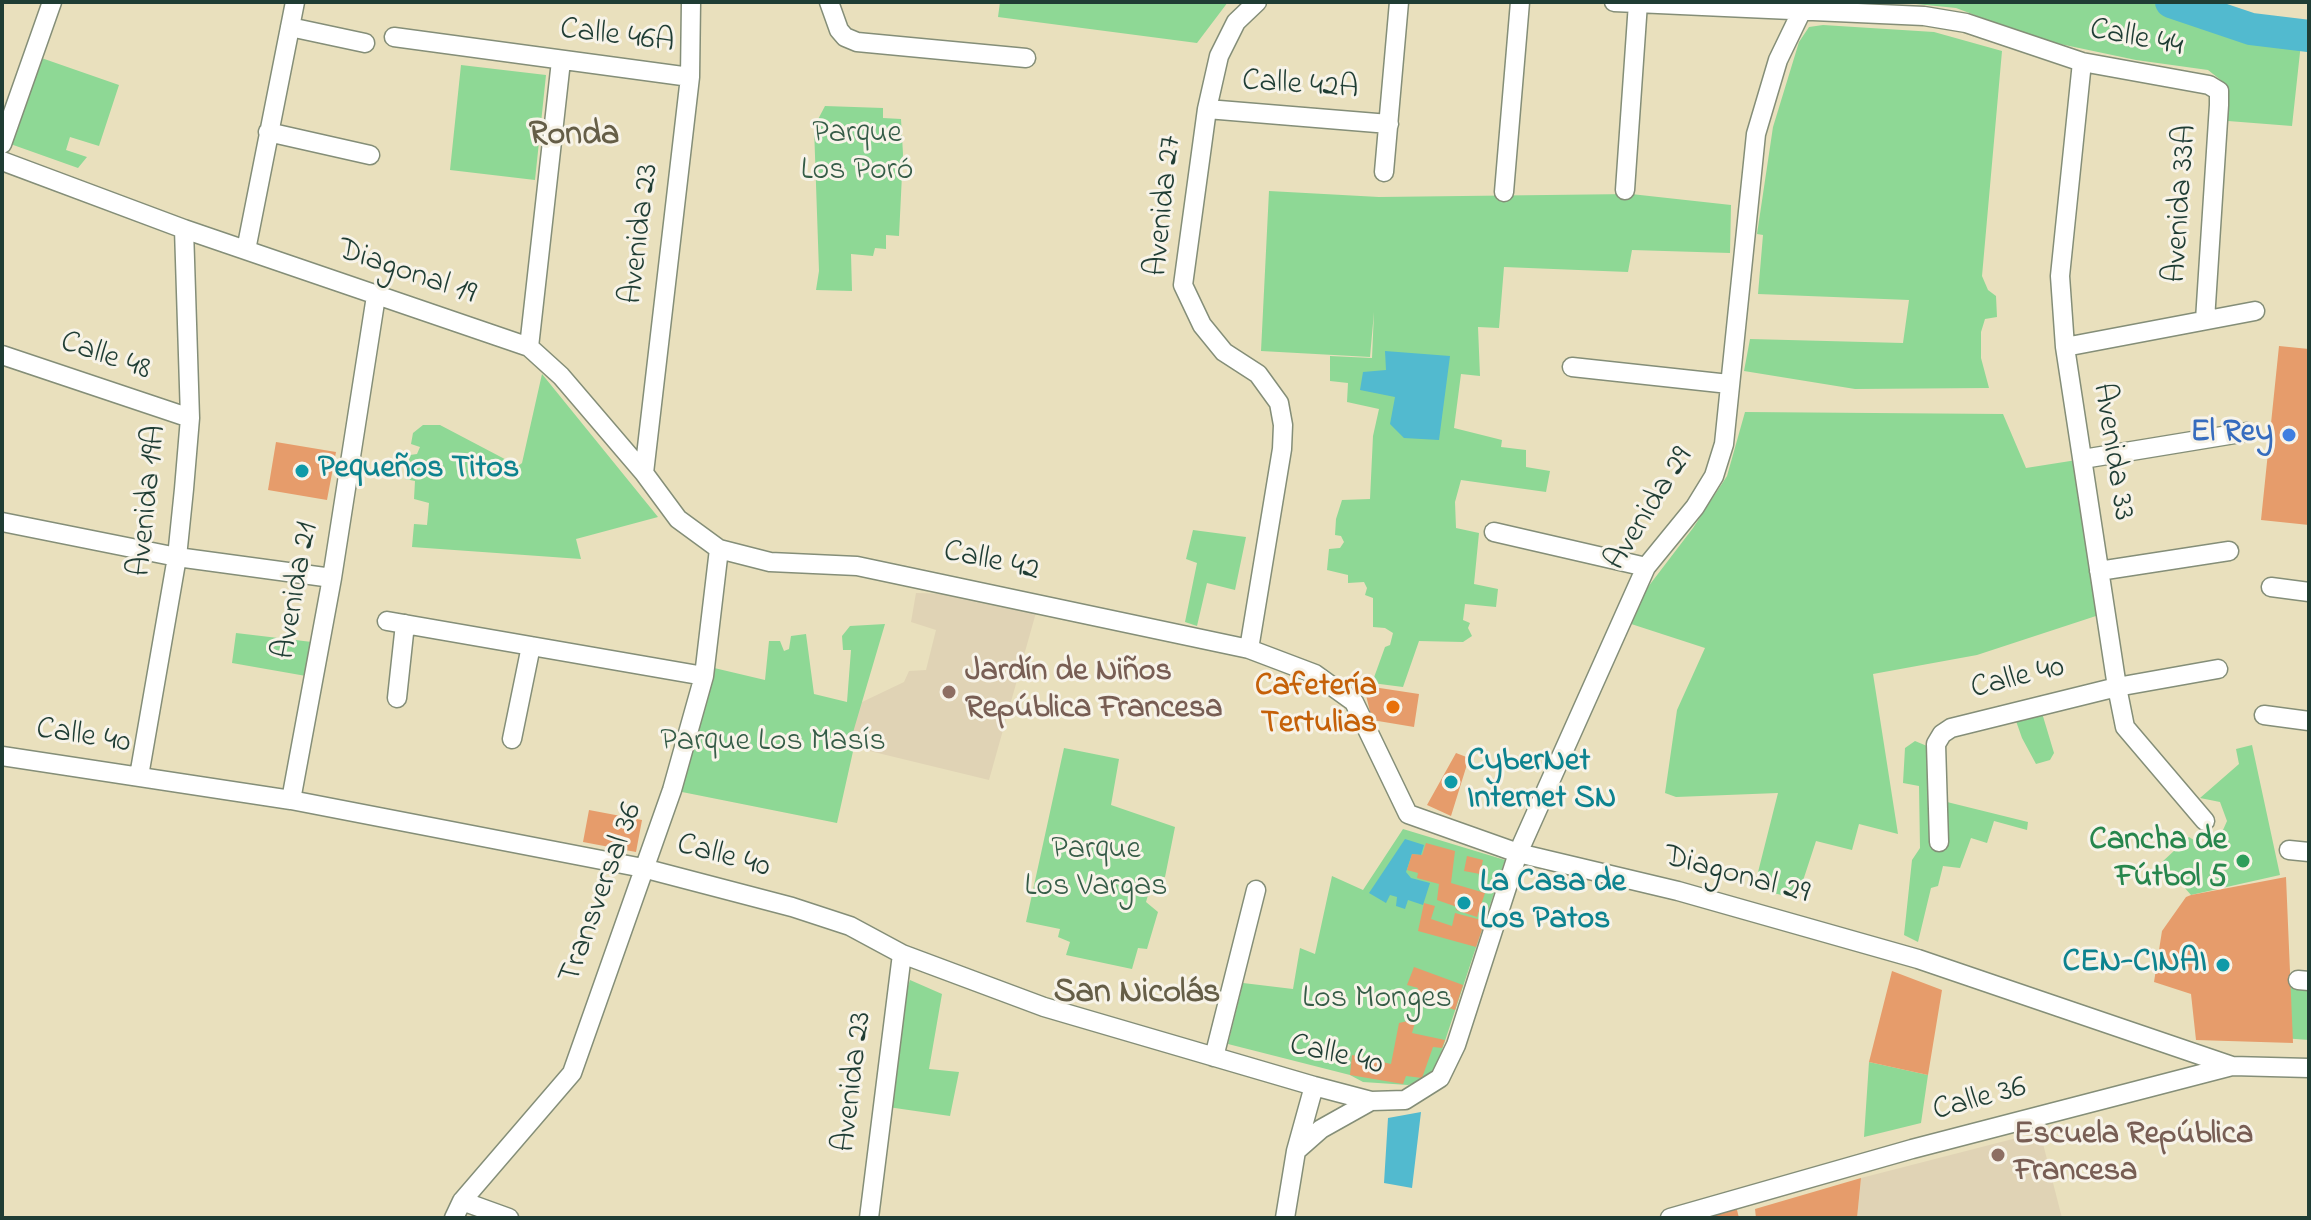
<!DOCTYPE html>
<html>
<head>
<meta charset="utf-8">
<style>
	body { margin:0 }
	#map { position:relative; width:2311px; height:1220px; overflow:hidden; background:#e9e0bd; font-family:"Indie Flower",sans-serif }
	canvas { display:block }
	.frame { position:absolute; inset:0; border:4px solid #1f3d34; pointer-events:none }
</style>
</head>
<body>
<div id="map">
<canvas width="2311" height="1220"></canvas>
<div class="frame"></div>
</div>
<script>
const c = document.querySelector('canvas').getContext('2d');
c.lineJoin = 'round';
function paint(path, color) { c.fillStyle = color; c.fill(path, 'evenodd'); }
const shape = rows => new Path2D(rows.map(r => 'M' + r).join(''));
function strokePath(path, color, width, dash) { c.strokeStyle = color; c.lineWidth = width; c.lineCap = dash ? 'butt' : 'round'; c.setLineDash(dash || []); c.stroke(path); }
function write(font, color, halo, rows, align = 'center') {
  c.font = font + ' "Indie Flower",sans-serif'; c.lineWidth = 6; c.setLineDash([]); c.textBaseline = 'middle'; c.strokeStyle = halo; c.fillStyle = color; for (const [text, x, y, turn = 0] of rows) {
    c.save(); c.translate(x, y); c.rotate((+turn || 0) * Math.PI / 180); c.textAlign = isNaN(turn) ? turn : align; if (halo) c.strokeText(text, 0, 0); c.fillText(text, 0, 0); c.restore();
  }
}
const built = shape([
	[916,593,953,594,1037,609,989,780,849,746,860,703,904,682,909,671,926,670,936,630,911,622],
	[2040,1132,2062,1218,1857,1218,1861,1178]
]);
const green = shape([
	[1000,2,1228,2,1197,43,998,17],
	[1896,2,2155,2,2212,21,2302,34,2292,126,2228,121,2227,85,2208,70,2136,60,2041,40,1956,8],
	[1823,25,1934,32,2002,51,1982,276,1988,290,1996,296,1997,317,1985,319,1981,332,1981,358,1989,388,1855,389,1744,371,1750,339,1903,343,1909,300,1758,294,1763,235,1757,234,1773,127,1799,42,1809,27],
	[30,54,119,85,99,146,70,137,66,150,87,157,78,168,2,141],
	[461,65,546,75,535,180,450,170],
	[825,106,883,108,883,118,901,119,903,154,899,236,886,235,886,249,875,248,873,256,851,254,852,291,816,290,819,271,814,127],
	[1269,191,1379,197,1631,194,1731,205,1730,253,1632,250,1628,272,1504,267,1499,328,1478,327,1480,376,1461,374,1454,428,1502,440,1501,447,1526,450,1526,467,1550,471,1546,492,1461,480,1455,502,1456,528,1479,533,1474,584,1498,589,1496,607,1465,604,1463,620,1470,623,1468,628,1472,636,1463,642,1419,641,1403,687,1372,683,1385,647,1390,645,1393,633,1385,628,1373,627,1373,598,1365,595,1367,588,1364,582,1348,583,1348,575,1327,570,1329,549,1340,548,1344,542,1341,536,1335,535,1336,519,1342,500,1370,499,1373,436,1379,409,1347,402,1348,383,1330,381,1330,356,1372,358,1374,312,1370,357,1261,351],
	[542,374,658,517,576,539,581,559,412,547,414,524,427,525,429,503,414,499,415,481,405,479,410,455,417,454,420,447,411,444,413,433,423,425,440,425,518,466,522,463],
	[1745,412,2003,414,2026,468,2083,459,2099,615,1977,655,1873,674,1898,834,1859,824,1852,850,1816,841,1797,899,1754,888,1778,793,1676,797,1665,793,1677,710,1705,648,1622,621,1693,528,1727,476],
	[1193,530,1246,537,1235,590,1207,583,1197,626,1185,622,1197,563,1186,559],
	[885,624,849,746,854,747,837,823,672,790,710,667,765,680,769,641,780,641,784,651,789,649,791,636,806,634,814,694,847,702,851,650,843,650,842,636,850,626],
	[236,633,312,642,306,676,232,663],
	[2042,713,2054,753,2050,760,2036,764,2022,738,2016,721],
	[1915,741,1927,746,1930,779,1947,802,2028,822,2027,830,1994,821,1987,843,1971,838,1960,868,1943,866,1938,886,1931,888,1918,942,1904,935,1912,860,1920,848,1919,786,1903,783,1905,748],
	[2252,745,2280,875,2191,895,2162,862,2189,837,2200,844,2210,844,2219,839,2227,821,2220,802,2200,798,2239,764,2236,749],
	[1064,748,1119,759,1111,805,1175,827,1165,877,1153,878,1146,902,1158,912,1147,949,1138,948,1132,969,1066,955,1070,942,1058,937,1060,929,1026,922],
	[1403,829,1505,860,1433,1077,1408,1085,1363,1082,1350,1075,1228,1044,1243,983,1293,989,1300,948,1315,954,1332,876,1363,890],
	[910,980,942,994,929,1069,959,1072,950,1116,888,1107,899,1014],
	[2286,983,2309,986,2309,1040,2282,1038],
	[1869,1062,1928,1075,1921,1123,1864,1137]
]);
const water = shape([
	[1385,351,1450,356,1439,440,1404,438,1390,424,1395,397,1360,390,1363,372,1386,370],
	[1405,839,1424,845,1421,855,1412,854,1406,872,1411,878,1430,883,1423,905,1408,900,1405,909,1396,906,1397,897,1390,895,1386,903,1369,893],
	[1421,1112,1412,1188,1384,1183,1388,1118]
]);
const river = shape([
	[2171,2,2251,29,2309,36]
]);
const building = shape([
	[2279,346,2309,349,2309,525,2261,520],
	[276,442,336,452,327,500,268,490],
	[1373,687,1419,694,1414,727,1372,720,1365,691],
	[1456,753,1469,758,1451,816,1427,805],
	[589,810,642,820,636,852,583,842],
	[1426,843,1455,851,1451,883,1485,893,1477,917,1456,910,1457,907,1437,900,1439,884,1417,878,1418,873,1407,870,1412,854,1422,855],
	[1467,856,1483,860,1480,874,1464,871],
	[2286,877,2293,1043,2196,1040,2191,994,2154,982,2162,931,2186,897,2191,895],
	[1424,903,1435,906,1431,919,1452,926,1455,913,1485,921,1476,947,1418,931],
	[1414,967,1463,985,1455,1010,1414,996,1418,988,1407,985],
	[1892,971,1942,990,1928,1075,1869,1062],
	[1416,1019,1412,1033,1445,1040,1442,1048,1433,1047,1422,1078,1406,1076,1403,1084,1350,1075,1352,1055,1391,1064,1399,1023],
	[1861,1178,1857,1218,1756,1218,1755,1209],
	[1736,1206,1739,1218,1711,1218,1710,1213]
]);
const street = shape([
	[829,2,839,30,845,37,857,42,1026,58],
	[1614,2,1924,16,1966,23,2082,62,2209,85,2219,91,2219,105,2205,320],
	[290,27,365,43],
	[394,37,690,77],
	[2082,62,2060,276,2065,347,2117,687,2125,727,2205,821],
	[1207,109,1389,124],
	[268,132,370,155],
	[2,144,52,2],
	[2,161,184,229,529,347,561,376,644,473,678,519,719,549,770,562,857,566,1249,649,1315,674,1354,702,1408,814,1518,853,1678,891,1918,959,2232,1066],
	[1384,172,1399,2],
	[1625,190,1638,3],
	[1504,192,1520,2],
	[246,250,295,2],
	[529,347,561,61],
	[2065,347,2255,311],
	[2,355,190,418],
	[1572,367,1729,384],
	[2083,459,2247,432],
	[644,473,690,77,691,2],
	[2,522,177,557,332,578],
	[1494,532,1646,567],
	[2099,571,2229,551],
	[2271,587,2309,592],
	[387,621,704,676],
	[1249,649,1282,449,1283,425,1279,403,1258,374,1224,352,1202,325,1183,285,1207,109,1219,56,1236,22,1257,2],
	[397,698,405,624],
	[2264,715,2309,721],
	[512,739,531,646],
	[2,756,291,800,643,868,792,907,850,926,902,954,1044,1007,1314,1086,1371,1101,1405,1100,1440,1078,1456,1045,1518,853,1646,567,1695,507,1714,476,1724,444,1756,134,1778,60,1806,2],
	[139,776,177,557,184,489,190,418,184,229],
	[291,800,332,578,376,296],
	[1939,842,1936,744,1942,734,1951,728,2117,687,2218,669],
	[2289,850,2309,852],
	[2298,980,2309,981],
	[1214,1057,1256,890],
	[1296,1151,1321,1129,1371,1101],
	[462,1201,509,1218],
	[454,1218,462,1201,572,1073,672,790,704,676,719,549],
	[869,1218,902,954],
	[1285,1218,1296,1151,1314,1086],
	[1670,1218,1912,1149,2232,1066,2309,1068]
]);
const markers = [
	[2289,435,8,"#3f7fe0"],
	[302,471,8,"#0f9aa8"],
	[949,692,8,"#8d6e63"],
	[1393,707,8,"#e8710a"],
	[1451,782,8,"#0f9aa8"],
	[2243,861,8,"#2e9e5b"],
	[1464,903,8,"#0f9aa8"],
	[2223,965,8,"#0f9aa8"],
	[1998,1155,8,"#8d6e63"]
];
const streetNames = [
	["Calle 46A",617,38,7],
	["Calle 44",2136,40,11],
	["Calle 42A",1300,87,4],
	["Avenida 33A",2183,204,-86],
	["Avenida 27",1166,206,-84],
	["Avenida 23",642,234,-83],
	["Diagonal 19",406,274,19],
	["Calle 48",105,358,19],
	["Avenida 33",2111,452,81],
	["Avenida 19A",150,501,-84],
	["Avenida 29",1651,510,-58],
	["Calle 42",991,563,12],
	["Avenida 21",298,591,-80],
	["Calle 40",2018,680,-14],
	["Calle 40",83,738,9],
	["Calle 40",723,858,15],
	["Diagonal 29",1736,877,15],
	["Transversal 36",603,894,-70],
	["Calle 40",1336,1057,13],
	["Avenida 23",855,1082,-83],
	["Calle 36",1980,1101,-15]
];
const parkNames = [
	["Parque",857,136],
	["Los Poró",857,173],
	["Parque Los Masís",773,744],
	["Parque",1096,852],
	["Los Vargas",1096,889],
	["Los Monges",1377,1001]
];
const shopNames = [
	["El Rey",2273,435]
];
const cultureNames = [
	["Pequeños Titos",318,471],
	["CyberNet",1467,764],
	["Internet SN",1467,801],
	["La Casa de",1480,885],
	["Los Patos",1480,922],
	["CEN-CINAI",2207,965,"right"]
];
const educationNames = [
	["Jardín de Niños",965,674],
	["República Francesa",965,711],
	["Escuela República",2014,1137],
	["Francesa",2014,1174]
];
const foodNames = [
	["Cafetería",1377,689],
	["Tertulias",1377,726]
];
const leisureNames = [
	["Cancha de",2227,843],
	["Fútbol 5",2227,880]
];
const neighbourhoodNames = [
	["Ronda",574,137],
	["San Nicolás",1137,995]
];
paint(built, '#e0d3b5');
paint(green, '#8ed895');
paint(water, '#52bacf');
strokePath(river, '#52bacf', 32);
paint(building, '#e69c6b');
strokePath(street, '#848e78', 21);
strokePath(street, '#fff', 18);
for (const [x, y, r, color] of markers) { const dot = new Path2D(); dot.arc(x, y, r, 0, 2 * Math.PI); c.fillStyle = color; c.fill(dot); strokePath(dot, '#f7f3e8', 3); }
write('32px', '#1f3d34', '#f7f3e8', streetNames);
write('32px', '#355c47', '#f7f3e8', parkNames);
write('bold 32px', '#366cbe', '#f7f3e8', shopNames, 'right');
write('bold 32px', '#0d838f', '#f7f3e8', cultureNames, 'left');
write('bold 32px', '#785e54', '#f7f3e8', educationNames, 'left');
write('bold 32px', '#c56008', '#f7f3e8', foodNames, 'right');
write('bold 32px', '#27864d', '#f7f3e8', leisureNames, 'right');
write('bold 34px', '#655e47', '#f7f3e8', neighbourhoodNames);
</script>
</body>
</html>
